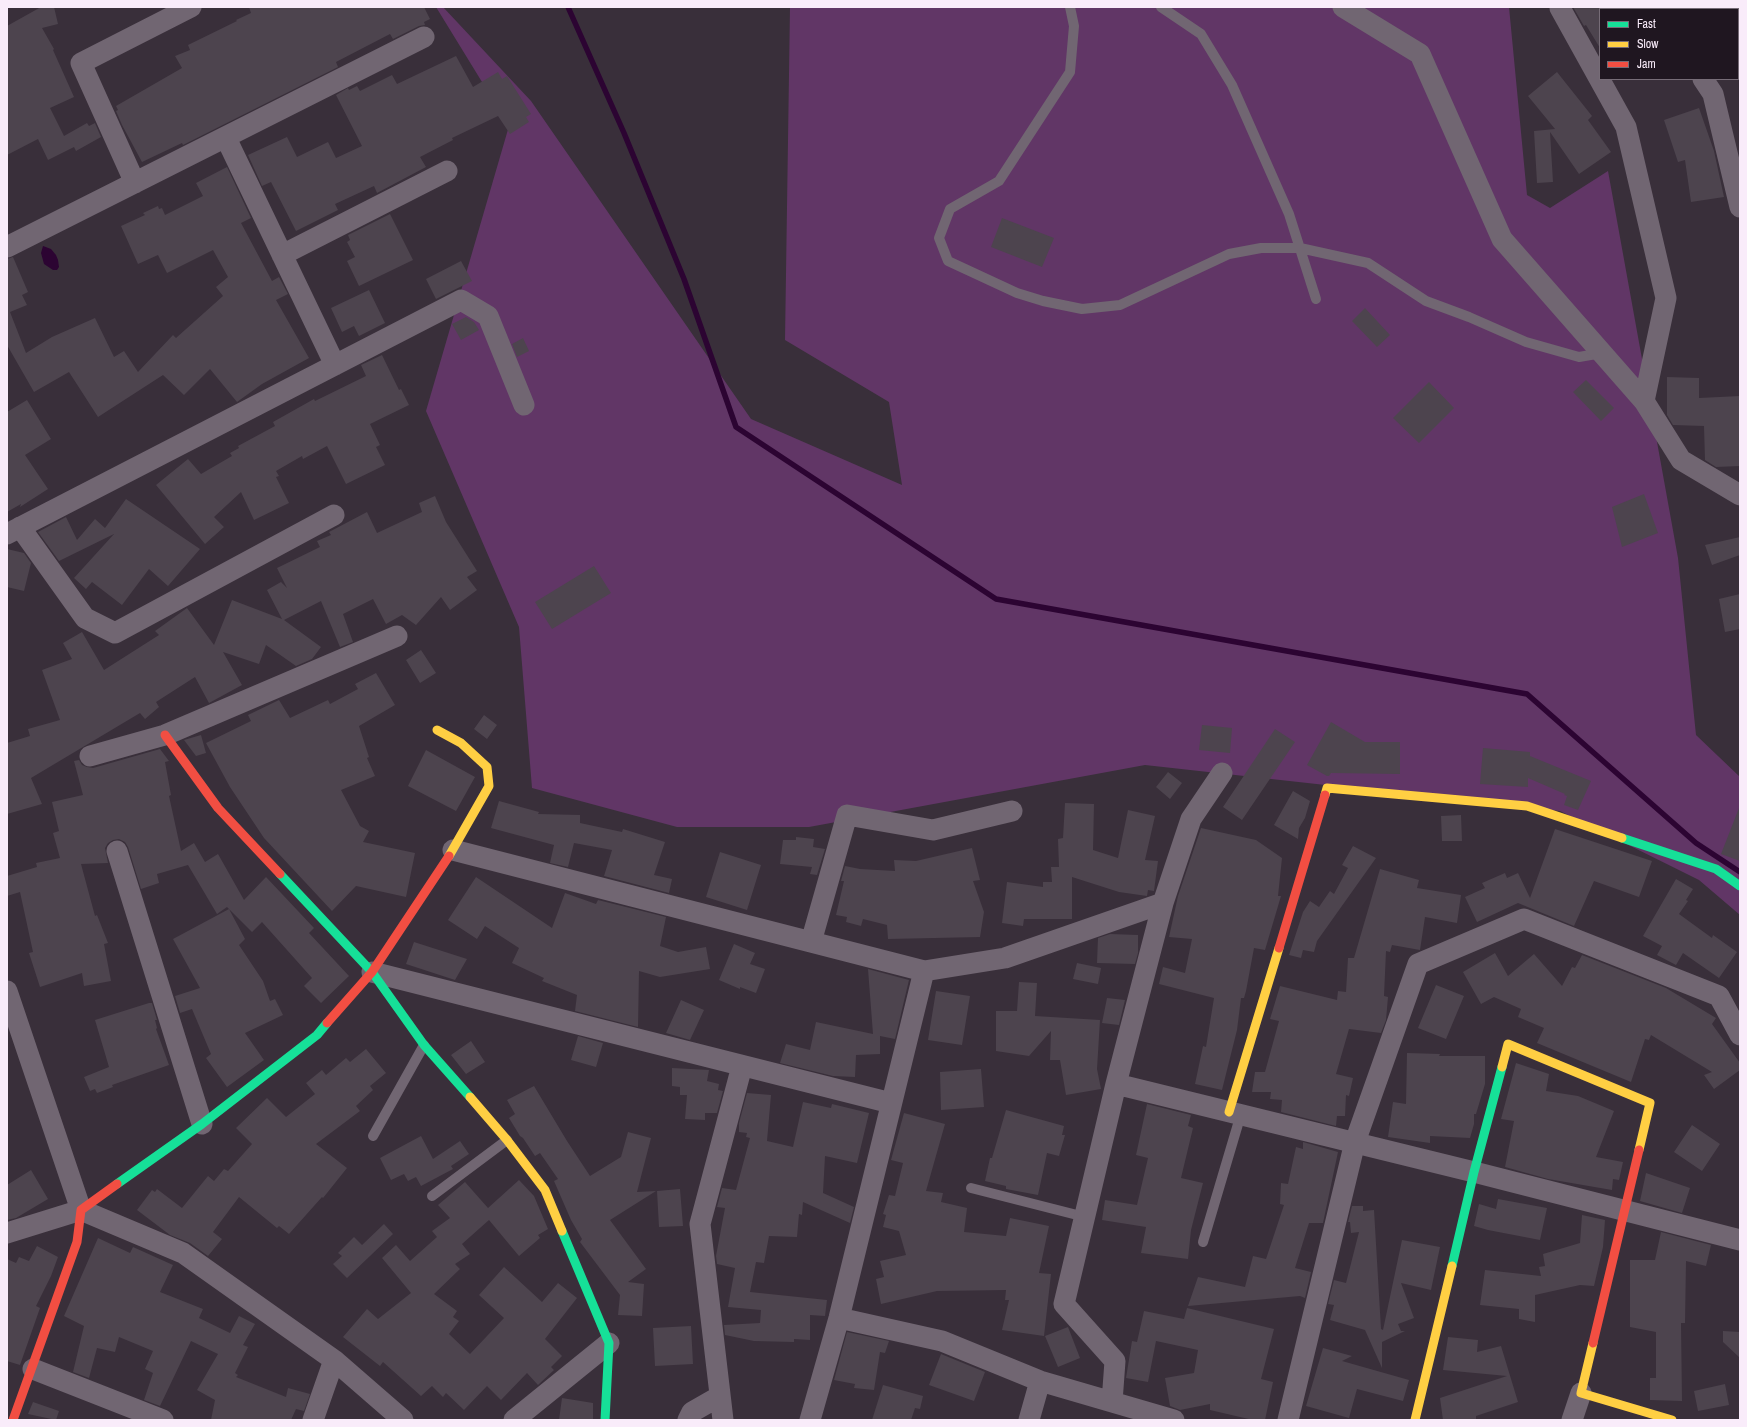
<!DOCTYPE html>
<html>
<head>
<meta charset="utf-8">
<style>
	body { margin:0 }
	#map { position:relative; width:1747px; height:1427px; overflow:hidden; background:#392f3a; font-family:"Archivo Narrow",sans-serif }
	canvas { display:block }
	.frame { position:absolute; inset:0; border:8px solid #f9ecfa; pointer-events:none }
	.legend { position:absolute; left:1599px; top:8px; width:140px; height:72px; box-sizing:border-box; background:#1f1620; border:1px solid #766c77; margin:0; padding:5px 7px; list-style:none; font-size:12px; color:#f9ecfa }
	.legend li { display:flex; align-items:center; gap:8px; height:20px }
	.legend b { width:20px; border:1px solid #766c77 }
</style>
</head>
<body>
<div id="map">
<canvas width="1747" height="1427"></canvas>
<div class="frame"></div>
<ul class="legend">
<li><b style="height:5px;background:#16e098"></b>Fast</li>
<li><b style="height:5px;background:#ffcf43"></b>Slow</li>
<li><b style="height:5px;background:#f24e42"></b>Jam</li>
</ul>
</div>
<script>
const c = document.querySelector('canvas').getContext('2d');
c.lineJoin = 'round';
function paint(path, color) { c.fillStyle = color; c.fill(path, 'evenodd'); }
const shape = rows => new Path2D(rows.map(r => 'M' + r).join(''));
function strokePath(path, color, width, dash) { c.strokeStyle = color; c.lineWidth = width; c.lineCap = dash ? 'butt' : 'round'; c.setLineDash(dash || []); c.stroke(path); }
const green = shape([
	[436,7,443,7,531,101,751,419,902,485,889,402,785,340,790,7,1509,7,1527,195,1550,208,1608,171,1678,558,1696,735,1740,777,1740,915,1699,880,1560,811,1145,765,809,827,677,827,532,788,519,627,426,411,509,126]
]);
const water = shape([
	[43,246,51,249,56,255,58,260,59,267,57,270,53,270,44,264,41,253]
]);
const stream = shape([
	[568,7,624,133,684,279,736,427,996,599,1527,694,1696,843,1740,872]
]);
const building = shape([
	[41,7,54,7,58,24,42,28,54,49,53,50,74,97,50,108,64,136,87,123,89,126,95,123,101,137,76,151,74,147,48,160,38,139,7,155,7,26],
	[249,7,424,7,430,19,424,22,425,25,419,26,393,39,390,34,336,62,338,67,183,145,182,143,142,162,122,125,116,111,118,110,116,106,182,68,175,56,190,50,188,45,237,21,236,20,251,13],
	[1573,7,1619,7,1616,9,1600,9,1600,48,1586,25,1584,26],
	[456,56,473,87,498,72,502,79,507,76,531,114,526,117,529,122,510,134,498,116,452,138,453,140,420,157,426,167,377,193,374,186,335,204,338,210,296,231,271,182,262,186,248,155,287,137,297,157,328,142,336,158,362,146,336,95,348,88,349,90,357,86,360,91,392,75,397,84],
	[1557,72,1592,116,1588,120,1611,152,1579,174,1550,132,1553,182,1537,183,1534,131,1555,129,1528,96],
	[1699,108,1714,151,1724,197,1691,202,1685,160,1678,162,1664,120],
	[227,167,251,218,241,223,272,281,279,277,288,294,276,300,309,358,262,384,237,402,210,369,184,395,163,375,98,417,69,372,34,392,7,345,7,259,13,257,28,292,22,295,27,305,10,312,26,353,52,337,95,318,114,357,124,351,138,372,173,335,176,338,223,296,216,287,228,277,213,250,167,273,158,255,138,264,121,226,145,215,143,213,158,206,159,209,162,208,165,215,203,196,196,183],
	[390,214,413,260,359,286,347,261,355,257,347,242,350,240,348,235],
	[1002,218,1054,238,1042,267,991,247],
	[461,261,472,281,436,299,426,279],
	[369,290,385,323,359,336,354,326,342,332,331,308],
	[1365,308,1390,335,1377,347,1352,321],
	[466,317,474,322,479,330,461,340,452,324],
	[523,338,529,351,517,357,512,344],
	[382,355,399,390,401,389,409,405,370,424,380,445,376,447,385,465,346,484,327,446,303,459,302,456,276,471,279,476,276,477,289,503,254,520,241,492,214,517,224,527,205,544,156,485,188,459,201,474,232,456,230,453,239,448,238,446,275,426,273,422,314,399,315,401,366,376,361,365],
	[1667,377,1699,378,1699,398,1740,396,1740,466,1716,467,1705,460,1704,426,1673,425,1667,415],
	[1586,380,1614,408,1601,421,1573,392],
	[1429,382,1454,408,1419,443,1393,418],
	[27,400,51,439,25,455,48,489,20,507,21,504,7,512,7,412],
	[1644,494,1658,533,1622,547,1612,507],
	[435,496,446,522,477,571,467,577,477,590,450,610,441,597,416,625,402,615,386,624,373,599,343,614,353,642,340,647,321,601,284,620,321,647,312,659,296,666,266,645,259,664,223,652,242,685,209,703,195,677,156,702,159,707,145,719,140,713,31,778,42,804,7,814,7,743,30,736,28,729,60,720,42,670,72,659,63,643,82,632,104,670,159,635,155,631,187,608,214,645,232,600,282,619,267,590,281,582,287,588,277,568,320,547,317,541,331,535,329,532,367,512,377,533,422,512,419,503],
	[126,499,200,549,168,586,149,569,122,605,92,582,86,589,74,578,114,534,59,561,38,532,66,517,77,540,95,519,105,528],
	[1740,537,1740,555,1712,565,1705,545],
	[7,549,24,553,31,563,24,591,7,587],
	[594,566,611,593,552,629,535,602],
	[1740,594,1740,629,1725,632,1719,599],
	[421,650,436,673,420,683,406,660],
	[376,673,395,705,359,726,369,757,367,758,375,776,341,790,360,826,369,831,363,842,415,853,406,897,356,886,332,911,264,838,230,787,206,743,251,721,248,715,279,700,290,718,328,700,330,704,358,689,355,684],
	[484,715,497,725,487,739,474,729],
	[1331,722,1365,742,1400,742,1400,774,1331,773,1329,776,1327,776,1307,765],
	[1202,725,1232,728,1230,753,1199,750],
	[1275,729,1295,742,1242,820,1223,807],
	[201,735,206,753,196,756,184,740],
	[1483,748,1530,752,1530,756,1591,781,1578,810,1564,805,1567,796,1564,795,1565,794,1528,778,1528,787,1480,784],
	[160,749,169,761,165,762,171,795,169,796,181,851,194,843,205,862,218,854,244,900,266,877,314,928,309,933,349,976,321,1003,304,986,312,978,262,922,252,932,229,909,245,939,239,945,263,981,270,1001,275,999,283,1015,245,1033,264,1060,227,1087,206,1058,211,1054,192,1009,180,1013,175,996,200,988,173,939,229,909,227,907,217,914,188,865,157,874,159,883,141,889,128,847,125,842,119,839,113,840,108,843,105,848,108,863,81,864,95,916,97,915,108,943,104,944,111,981,84,986,82,973,40,987,29,953,33,952,20,892,7,896,7,876,37,867,36,863,60,858,53,833,59,831,52,802,83,795,74,761,79,760,82,765,87,767,93,768],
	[426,750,475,777,456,811,408,786],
	[1168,772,1182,783,1170,799,1156,787],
	[1293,791,1310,801,1305,818,1299,828,1298,839,1274,825],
	[499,801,539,812,538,814,580,815,580,823,622,832,623,829,665,842,654,875,672,879,669,893,604,876,612,850,574,843,568,867,550,863,554,845,491,828],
	[1065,803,1094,804,1093,850,1118,858,1128,810,1155,816,1145,860,1158,861,1154,891,1148,890,1147,896,1119,892,1072,877,1072,919,1024,919,1023,926,1002,923,1007,882,1043,887,1043,882,1052,882,1051,867,1059,867,1058,839,1063,838],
	[1739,808,1740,808,1740,861,1721,854],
	[1461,815,1462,841,1442,841,1441,816],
	[1201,828,1256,840,1282,858,1278,896,1281,896,1265,950,1254,948,1246,991,1244,998,1241,998,1237,1030,1222,1090,1195,1084,1203,1046,1206,1047,1214,998,1159,984,1163,967,1185,973,1192,939,1169,937,1178,896],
	[1555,829,1652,861,1639,897,1594,881,1574,926,1518,903,1477,922,1465,897,1485,888,1482,883,1505,873,1507,878,1518,873,1530,898],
	[796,837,814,839,813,847,825,849,817,875,810,874,812,867,780,864,783,840,796,840],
	[1353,846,1376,858,1317,941,1314,952,1303,950,1301,958,1289,955,1303,912,1310,901,1319,907,1330,891,1334,894,1348,868,1342,865],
	[972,848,980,880,973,881,984,912,980,937,888,939,887,925,863,919,861,926,846,922,847,917,836,915,844,881,841,881,845,866,860,869,895,871,894,860,916,861],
	[720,852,761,865,747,910,706,897],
	[1380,869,1419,880,1417,888,1461,895,1457,923,1425,917,1420,950,1392,945,1390,952,1386,951,1384,996,1388,997,1386,1020,1381,1033,1349,1029,1336,1074,1353,1078,1349,1096,1346,1095,1345,1116,1337,1116,1336,1126,1281,1112,1282,1100,1270,1099,1271,1092,1252,1092,1255,1072,1265,1072,1279,1021,1270,1019,1280,986,1337,1000,1338,991,1346,992,1348,958,1354,958],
	[476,877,552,928,565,893,596,904,598,900,666,917,660,946,678,952,706,947,710,969,660,977,639,971,638,1027,575,1011,577,995,542,981,544,978,512,963,519,948,485,926,477,939,448,920],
	[1676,879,1693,889,1686,900,1688,901,1679,914,1712,938,1713,935,1737,952,1719,978,1683,953,1676,965,1657,955,1662,946,1643,936],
	[1110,934,1138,935,1138,953,1135,964,1097,963,1098,938],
	[414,942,467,959,455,980,406,964],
	[734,944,755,953,750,964,765,969,756,993,740,987,740,989,719,980],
	[1495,953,1508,976,1534,954,1562,986,1572,967,1575,968,1582,955,1666,988,1716,1018,1712,1024,1740,1063,1740,1070,1714,1089,1704,1075,1712,1072,1651,1035,1649,1040,1645,1039,1631,1082,1537,1043,1544,1028,1518,1017,1521,1009,1494,997,1481,1004,1463,972],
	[1077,963,1101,968,1098,984,1073,979],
	[868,969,909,980,895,1039,880,1036,880,1054,856,1055,855,1077,833,1076,780,1063,786,1044,810,1050,816,1022,873,1034],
	[1019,982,1037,983,1035,1016,1100,1020,1097,1069,1101,1089,1066,1095,1060,1060,1050,1060,1051,1031,1029,1056,996,1051,996,1011,1017,1011],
	[1436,985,1464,996,1446,1039,1418,1028],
	[936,991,970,996,962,1045,928,1040],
	[1107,998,1125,1000,1119,1025,1102,1023],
	[681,1000,704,1010,690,1040,666,1033],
	[149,1003,152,1003,157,1020,155,1020,157,1028,156,1029,169,1065,112,1085,113,1087,97,1093,95,1089,90,1091,84,1077,109,1067,95,1020],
	[578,1036,603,1043,596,1067,571,1060],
	[471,1041,485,1062,466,1074,451,1055],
	[366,1049,386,1073,370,1086,373,1090,356,1106,360,1111,316,1144,347,1168,323,1198,322,1197,289,1234,279,1226,277,1228,239,1197,213,1232,222,1239,208,1256,190,1243,170,1235,137,1210,152,1190,155,1192,157,1189,182,1208,208,1176,214,1181,224,1169,228,1171,252,1144,236,1128,267,1098,286,1117,315,1094,306,1083,322,1070,326,1075,346,1058,350,1062],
	[1407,1053,1440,1054,1439,1056,1485,1056,1485,1084,1476,1114,1474,1114,1474,1124,1470,1138,1430,1136,1430,1143,1388,1137,1393,1102,1406,1104],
	[1516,1063,1549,1074,1546,1091,1578,1096,1614,1111,1596,1157,1623,1162,1619,1180,1613,1179,1612,1190,1548,1179,1505,1167,1514,1121,1501,1119],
	[672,1068,709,1070,707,1081,719,1084,718,1090,723,1091,717,1113,705,1113,705,1120,685,1119,687,1095,680,1095,680,1087,672,1086],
	[981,1069,984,1107,941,1110,940,1072],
	[534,1086,567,1141,590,1176,621,1157,628,1132,651,1138,637,1192,656,1191,610,1220,646,1269,628,1282,644,1284,642,1316,618,1315,620,1295,580,1242,582,1239,571,1220,554,1181,558,1179,540,1153,535,1156,523,1138,520,1136,509,1118,515,1114,507,1100],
	[747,1093,771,1095,767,1141,793,1147,803,1102,831,1108,832,1104,869,1113,857,1163,825,1156,823,1193,854,1207,850,1223,803,1202,802,1215,799,1214,797,1237,769,1236,764,1263,756,1262,750,1292,827,1300,825,1316,810,1315,810,1340,794,1339,794,1342,754,1341,725,1335,724,1325,760,1323,761,1310,728,1307,735,1268,717,1264,716,1256,725,1208,717,1207,722,1188,736,1190,750,1138,746,1137,747,1133,739,1132,739,1123],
	[1147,1104,1191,1115,1188,1126,1193,1128,1181,1178,1203,1183,1191,1230,1188,1259,1141,1253,1146,1227,1102,1220,1105,1200,1137,1205,1148,1158,1136,1155],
	[1006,1110,1064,1126,1062,1135,1065,1135,1059,1156,1047,1153,1038,1195,1006,1189,1006,1186,985,1181,990,1158,992,1158],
	[904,1113,945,1124,926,1191,943,1193,941,1202,967,1208,964,1232,1006,1236,1010,1218,1049,1226,1039,1273,1051,1274,1044,1336,1002,1330,1009,1300,1005,1300,1006,1290,937,1291,881,1304,876,1279,884,1277,880,1261,906,1255,899,1231,883,1227,886,1215,883,1214,889,1195,895,1196,903,1163,891,1160],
	[1692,1125,1720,1144,1702,1171,1674,1152],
	[421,1136,433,1159,460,1141,469,1154,451,1166,453,1169,421,1186,416,1177,408,1181,404,1174,391,1180,380,1158],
	[1303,1142,1338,1152,1323,1223,1309,1223,1295,1268,1311,1272,1305,1298,1300,1296,1188,1306,1198,1277,1245,1287,1253,1256,1266,1259,1284,1205,1280,1204,1281,1183,1288,1184,1296,1147,1303,1149],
	[31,1170,48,1199,16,1218,7,1220,7,1185],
	[1646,1173,1690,1188,1682,1213,1640,1201],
	[519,1180,534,1196,548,1229,538,1235,540,1238,519,1256,489,1220,462,1244,470,1254,455,1264,460,1269,434,1294,457,1311,453,1317,459,1321,449,1334,470,1354,504,1318,479,1295,504,1267,542,1302,558,1283,577,1298,545,1339,562,1356,551,1367,554,1370,538,1385,527,1373,501,1400,487,1386,464,1410,446,1393,443,1397,432,1386,421,1396,383,1362,380,1366,343,1337,367,1309,378,1319,411,1293,382,1258,396,1245,410,1261,437,1237,432,1231,450,1218,438,1205,465,1182,488,1208],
	[680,1189,683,1226,659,1227,657,1191],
	[1498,1199,1547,1208,1540,1240,1488,1230,1474,1226,1479,1204,1496,1209],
	[1352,1206,1363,1206,1363,1211,1374,1210,1381,1329,1383,1330,1402,1240,1440,1247,1431,1290,1401,1283,1414,1318,1398,1324,1401,1331,1405,1331,1382,1342,1382,1368,1365,1330,1330,1320,1334,1305,1328,1304,1334,1280,1346,1283,1359,1232,1351,1233,1350,1222,1348,1222],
	[1582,1215,1605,1220,1603,1247,1594,1286,1580,1285,1535,1295,1535,1322,1519,1319,1519,1309,1480,1305,1485,1270,1541,1276,1539,1267,1545,1266,1543,1254,1580,1243],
	[384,1224,393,1234,347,1278,333,1264,342,1256,338,1253,354,1237,362,1245],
	[1661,1232,1711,1245,1706,1266,1686,1261,1685,1323,1681,1323,1682,1401,1650,1400,1650,1378,1656,1378,1656,1332,1630,1327,1630,1260,1655,1260],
	[98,1238,130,1253,133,1247,173,1265,160,1292,203,1309,199,1318,230,1333,239,1316,255,1324,243,1345,248,1347,235,1373,238,1375,236,1377,286,1397,288,1388,310,1394,304,1411,296,1409,291,1420,211,1420,215,1400,197,1390,218,1354,191,1341,160,1406,144,1400,153,1373,145,1369,153,1351,119,1337,115,1352,97,1348,89,1378,73,1372,84,1326,64,1316],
	[37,1246,58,1257,51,1276,36,1306,40,1308,20,1365,7,1361,7,1259,16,1263,19,1257,29,1261],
	[1187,1308,1274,1329,1261,1379,1273,1382,1265,1420,1253,1420,1210,1410,1210,1404,1180,1410,1170,1406,1165,1378,1194,1373,1198,1350,1156,1341,1148,1382,1126,1378,1132,1341,1137,1342,1144,1311,1184,1319],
	[691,1326,693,1364,655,1366,653,1328],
	[1068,1327,1080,1358,1058,1367,1045,1336],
	[1723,1331,1740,1332,1740,1358,1723,1342],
	[847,1332,889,1341,885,1353,880,1352,874,1390,854,1388,855,1384,834,1380],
	[1448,1337,1478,1340,1477,1352,1501,1346,1518,1402,1476,1416,1476,1420,1443,1420,1440,1398,1507,1376,1443,1370],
	[1323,1348,1352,1356,1342,1361,1409,1380,1403,1401,1357,1389,1349,1418,1306,1406],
	[941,1354,985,1372,974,1401,929,1385],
	[1725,1384,1729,1405,1698,1411,1694,1391],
	[883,1385,923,1396,920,1409,915,1408,911,1420,872,1420],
	[562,1398,593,1403,593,1420,559,1420],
	[33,1402,59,1411,56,1420,28,1414]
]);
const lane = shape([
	[1070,7,1074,26,1070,72,999,181,950,209,939,238,948,261,1017,293,1043,301,1082,309,1120,305,1229,254,1261,248,1300,248,1368,263,1426,301,1469,317,1526,342,1579,357,1602,353],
	[1161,7,1201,34,1232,85,1289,214,1316,299],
	[373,1136,424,1045],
	[971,1188,1085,1217],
	[432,1196,507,1140],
	[1203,1242,1241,1114]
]);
const street = shape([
	[1343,7,1420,54,1502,239,1644,401,1681,460,1740,495],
	[1658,7,1659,9],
	[1560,8,1626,127,1666,298,1644,401],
	[1703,79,1713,94,1740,207],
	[226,138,335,365],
	[135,183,81,63,191,7],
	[7,247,424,37],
	[282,255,447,171],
	[20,527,85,618,115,633,334,515],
	[7,534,461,300,488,316,524,405],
	[90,756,165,735,397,636],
	[453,850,924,971,1005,958,1163,903],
	[117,851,202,1124],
	[811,942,847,815,933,830,1012,811],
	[372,972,891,1103],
	[7,991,81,1210],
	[1116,1084,1474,1172,1740,1240],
	[7,1233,81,1210,183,1253,334,1360,403,1420],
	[839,1318,942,1341,1040,1381,1174,1420],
	[33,1369,163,1420],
	[1112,1402,1115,1361,1064,1304,1116,1084,1163,903,1191,819,1222,773],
	[313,1420,334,1360],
	[514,1420,609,1343],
	[688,1420,692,1412,720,1396],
	[723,1420,700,1224,742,1066],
	[810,1420,839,1318,924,971],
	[1029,1420,1040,1381],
	[1288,1420,1355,1142,1418,964,1524,919,1719,996,1740,1035],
	[1572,1420,1581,1393]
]);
const fast = shape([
	[1622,838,1716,869,1740,886],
	[280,874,372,972,424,1045,470,1097],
	[117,1184,202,1124,317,1035,327,1023],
	[562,1231,609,1343,605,1420],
	[1452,1266,1474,1172,1502,1067]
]);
const slow = shape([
	[437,730,461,743,487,767,489,786,449,856],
	[1325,795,1327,788,1527,806,1622,838],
	[1502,1067,1508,1044,1650,1103,1639,1150],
	[470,1097,507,1140,545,1190,562,1231],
	[1229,1112,1279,948],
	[1593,1343,1581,1393,1672,1420],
	[1415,1420,1452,1266]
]);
const jam = shape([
	[165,735,218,808,280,874],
	[1279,948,1325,795],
	[327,1023,372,972,449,856],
	[1593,1343,1639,1150],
	[13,1420,77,1242,81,1210,117,1184]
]);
paint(green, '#613666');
paint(water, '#2c0432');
strokePath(stream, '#2c0432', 5.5);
paint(building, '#4d444e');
strokePath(lane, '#716672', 10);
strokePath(street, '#716672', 21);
strokePath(fast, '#16e098', 9);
strokePath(slow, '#ffcf43', 9);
strokePath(jam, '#f24e42', 9);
</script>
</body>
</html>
